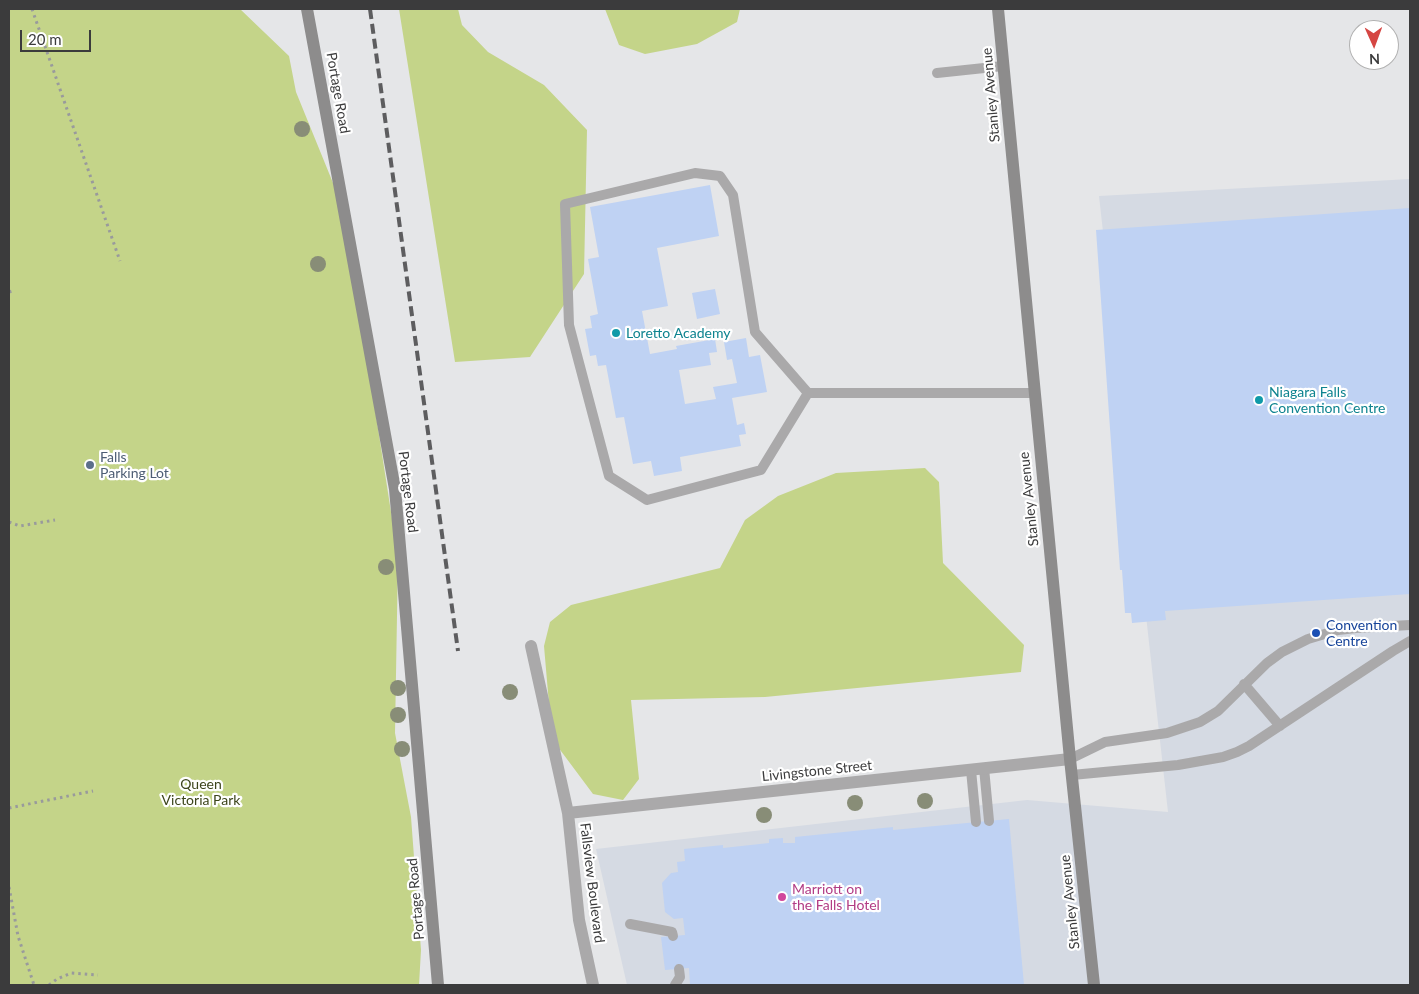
<!DOCTYPE html>
<html>
<head>
<meta charset="utf-8">
<style>
	body { margin:0 }
	#map { position:relative; width:1419px; height:994px; overflow:hidden; background:#e5e6e8; font-family:Lato,sans-serif }
	canvas { display:block }
	.frame { position:absolute; inset:0; border:10px solid #3b3b3c; pointer-events:none }
	.north { position:absolute; left:1349px; top:20px; width:50px; height:50px; box-sizing:border-box; background:#fff; border:1px solid #b1b1b1; border-radius:50%; rotate:178deg; font-size:14px; font-weight:700; line-height:20px; text-align:center; color:#3b3b3c }
	.north::after { content:''; display:block; margin:auto; width:18px; height:22px; background:#d54643; clip-path:polygon(50% 0,100% 100%,50% 72%,0 100%) }
	.scale { position:absolute; left:20px; top:30px; width:71px; height:22px; box-sizing:border-box; border:2px solid #3b3b3c; border-top:0; padding-left:6px; font-size:15px; line-height:18px; white-space:nowrap; color:#3b3b3c; -webkit-text-stroke:4px #fff; paint-order:stroke }
</style>
</head>
<body>
<div id="map">
<canvas width="1419" height="994"></canvas>
<div class="frame"></div>
<div class="north">N</div>
<div class="scale">20 m</div>
</div>
<script>
const c = document.querySelector('canvas').getContext('2d');
c.lineJoin = 'round';
function paint(path, color) { c.fillStyle = color; c.fill(path, 'evenodd'); }
const shape = rows => new Path2D(rows.map(r => 'M' + r).join(''));
function strokePath(path, color, width, dash) { c.strokeStyle = color; c.lineWidth = width; c.lineCap = dash ? 'butt' : 'round'; c.setLineDash(dash || []); c.stroke(path); }
function write(font, color, halo, rows, align = 'center') {
  c.font = font + ' Lato,sans-serif'; c.lineWidth = 4.5; c.setLineDash([]); c.textBaseline = 'middle'; c.strokeStyle = halo; c.fillStyle = color; for (const [text, x, y, turn = 0] of rows) {
    c.save(); c.translate(x, y); c.rotate((+turn || 0) * Math.PI / 180); c.textAlign = isNaN(turn) ? turn : align; if (halo) c.strokeText(text, 0, 0); c.fillText(text, 0, 0); c.restore();
  }
}
const built = shape([
	[1410,179,1410,985,627,985,596,849,1027,800,1168,812,1099,196]
]);
const green = shape([
	[9,9,240,9,289,56,296,92,344,210,398,557,395,733,411,817,421,950,419,985,9,985],
	[399,9,458,9,462,25,488,52,544,85,587,130,584,274,530,357,455,362],
	[605,9,740,9,737,22,697,44,645,54,619,45],
	[925,468,939,482,943,563,1024,645,1021,672,765,697,631,700,639,779,623,800,593,794,552,739,544,646,550,622,571,605,720,568,745,520,778,496,836,473]
]);
const building = shape([
	[710,185,719,236,657,248,668,306,642,311,650,354,677,349,676,346,715,339,717,352,709,353,711,365,679,370,685,404,716,399,713,387,737,383,732,359,727,360,724,342,746,338,749,357,760,355,767,392,732,398,737,425,744,423,746,434,739,435,741,446,680,457,682,471,654,476,651,461,633,464,624,417,616,418,606,365,598,366,596,355,590,356,585,329,592,328,590,316,598,314,588,259,599,257,590,207],
	[1410,208,1410,594,1165,611,1166,620,1132,623,1131,613,1125,613,1122,570,1120,570,1096,230],
	[715,289,720,314,697,319,692,293],
	[1009,819,1024,985,690,985,689,968,665,970,661,937,685,935,683,918,674,919,665,912,662,883,671,873,678,872,677,862,685,861,684,849,723,845,723,848,769,843,769,839,783,838,783,843,795,843,795,837,893,827,893,830]
]);
const path = shape([
	[32,9,120,261],
	[9,292,12,291],
	[9,522,20,526,55,520],
	[9,808,93,791],
	[9,887,18,936,34,985],
	[49,985,57,979,71,973,98,975]
]);
const service = shape([
	[937,73,1003,66],
	[808,393,755,332,733,195,720,176,695,173,565,204,569,325,609,476,647,500,761,470,808,393,1034,393],
	[1244,684,1280,726],
	[1070,759,1105,742,1167,733,1200,722,1218,711,1267,663,1282,652,1308,639,1338,630,1356,628,1410,625],
	[984,768,989,821],
	[971,770,976,822],
	[1072,775,1178,765,1223,757,1237,752,1249,746,1393,651,1410,641],
	[630,924,672,932,673,936],
	[675,985,680,977,679,969]
]);
const minor = shape([
	[531,646,568,813,579,920,593,985],
	[568,813,1070,759]
]);
const secondary = shape([
	[307,9,395,489,438,985],
	[998,9,1070,759,1094,985]
]);
const rail = shape([
	[370,9,458,651]
]);
const trees = [
	[302,129],
	[318,264],
	[386,567],
	[398,688],
	[510,692],
	[398,715],
	[402,749],
	[925,801],
	[855,803],
	[764,815]
];
const markers = [
	[616,333,5,"#0f9aa8"],
	[1259,400,5,"#0f9aa8"],
	[90,465,5,"#5c6f8a"],
	[1316,633,5,"#1a4fb4"],
	[782,897,5,"#d1479c"]
];
const streetNames = [
	["Portage Road",338,93,80],
	["Stanley Avenue",991,95,-95],
	["Portage Road",408,492,83],
	["Stanley Avenue",1029,499,-96],
	["Livingstone Street",817,771,-6],
	["Fallsview Boulevard",592,883,83],
	["Portage Road",416,899,-95],
	["Stanley Avenue",1070,902,-96]
];
const cultureNames = [
	["Loretto Academy",626,333],
	["Niagara Falls",1269,392],
	["Convention Centre",1269,408]
];
const serviceNames = [
	["Falls",100,457],
	["Parking Lot",100,473]
];
const transitNames = [
	["Convention",1326,625],
	["Centre",1326,641]
];
const parkNames = [
	["Queen",201,784],
	["Victoria Park",201,800]
];
const hotelNames = [
	["Marriott on",792,889],
	["the Falls Hotel",792,905]
];
paint(built, '#d5dae3');
paint(green, '#c4d489');
paint(building, '#bfd2f3');
strokePath(path, '#999a9c', 3, [2.5, 4]);
strokePath(service, '#aaa9aa', 10);
strokePath(minor, '#aaa9aa', 12);
strokePath(secondary, '#8d8c8c', 12);
strokePath(rail, '#5d5d5f', 4, [10, 5]);
c.fillStyle = '#888d77';
for (const [x, y] of trees) { c.beginPath(); c.arc(x, y, 8, 0, 2 * Math.PI); c.fill(); }
for (const [x, y, r, color] of markers) { const dot = new Path2D(); dot.arc(x, y, r, 0, 2 * Math.PI); c.fillStyle = color; c.fill(dot); strokePath(dot, '#fff', 2); }
write('14px', '#3b3b3c', '#fff', streetNames);
write('14px', '#0d838f', '#fff', cultureNames, 'left');
write('14px', '#4e5e75', '#fff', serviceNames, 'left');
write('14px', '#164399', '#fff', transitNames, 'left');
write('14px', '#3c441b', '#fff', parkNames);
write('14px', '#b23c85', '#fff', hotelNames, 'left');
</script>
</body>
</html>
